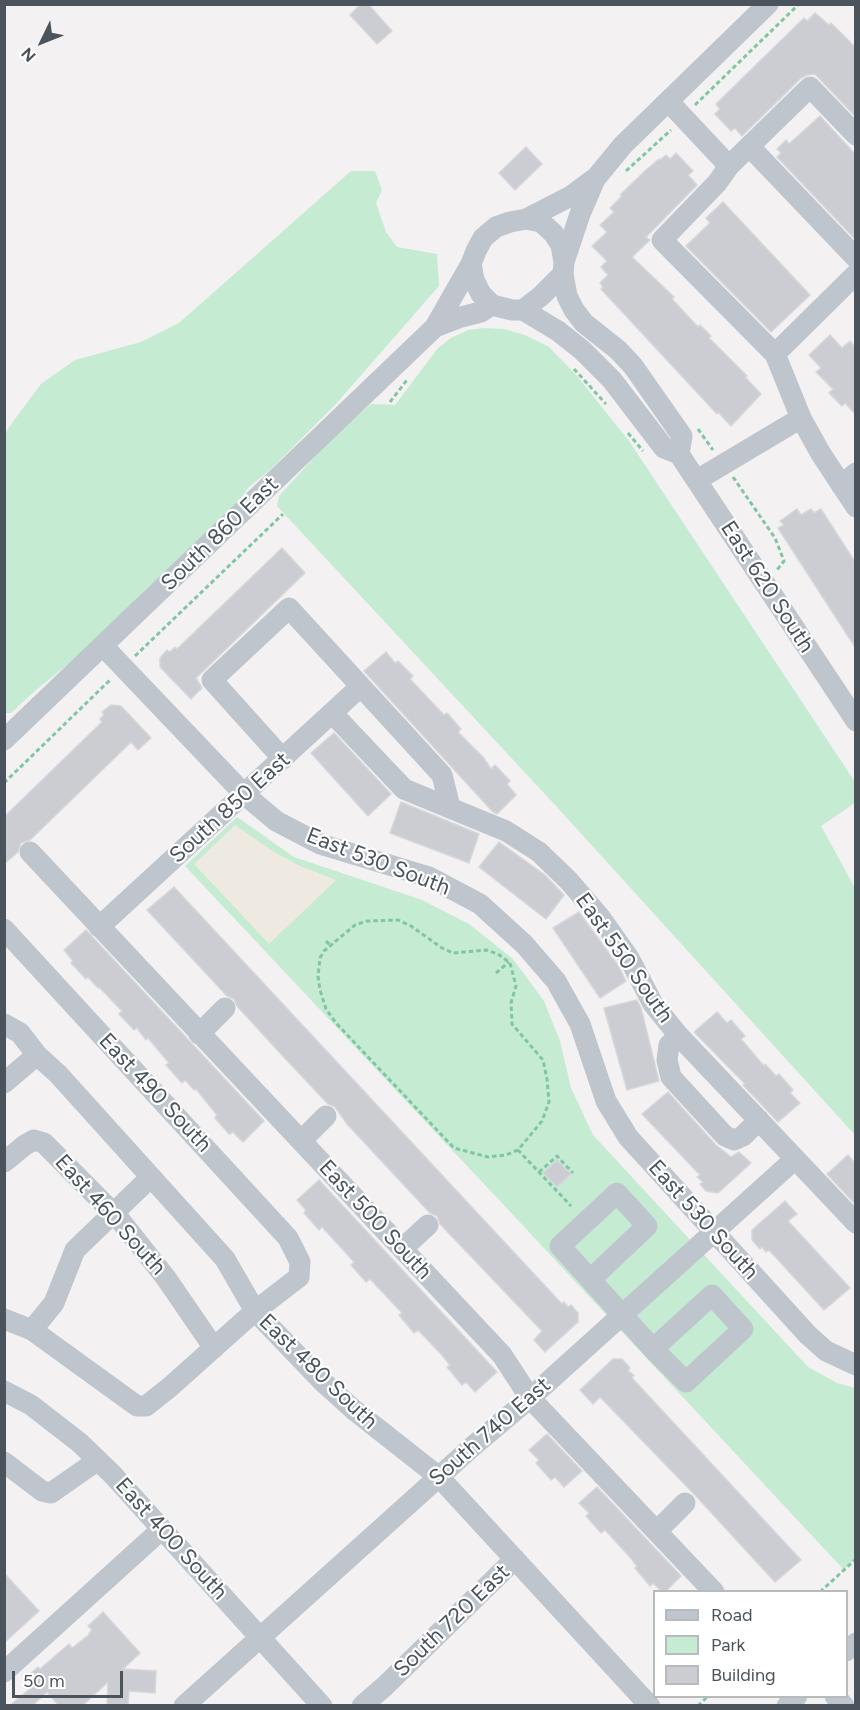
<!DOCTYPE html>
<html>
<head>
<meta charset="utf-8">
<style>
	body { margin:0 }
	#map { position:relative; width:860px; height:1710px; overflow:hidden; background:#f3f1f1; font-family:Figtree,sans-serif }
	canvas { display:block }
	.frame { position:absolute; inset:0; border:6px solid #4b545c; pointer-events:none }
	.legend { position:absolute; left:653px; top:1590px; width:195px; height:108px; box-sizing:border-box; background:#fff; border:2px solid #b7bbbe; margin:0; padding:8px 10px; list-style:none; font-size:18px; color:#4b545c }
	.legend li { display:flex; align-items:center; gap:12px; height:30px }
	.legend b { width:30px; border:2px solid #b7bbbe }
	.north { position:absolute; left:12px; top:12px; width:60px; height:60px; -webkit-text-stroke:4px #fff; paint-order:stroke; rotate:227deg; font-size:16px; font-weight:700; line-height:24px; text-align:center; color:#4b545c }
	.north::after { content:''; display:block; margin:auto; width:21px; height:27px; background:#4b545c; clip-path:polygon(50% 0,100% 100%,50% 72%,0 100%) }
	.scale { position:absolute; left:12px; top:1671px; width:111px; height:27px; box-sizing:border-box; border:3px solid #4b545c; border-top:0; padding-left:8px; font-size:18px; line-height:21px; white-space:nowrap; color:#4b545c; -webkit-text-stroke:4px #fff; paint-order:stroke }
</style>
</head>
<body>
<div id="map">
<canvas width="860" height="1710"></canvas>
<div class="frame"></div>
<ul class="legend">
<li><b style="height:8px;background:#bec5cc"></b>Road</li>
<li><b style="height:16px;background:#c5ebd3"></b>Park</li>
<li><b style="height:16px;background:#cbcdd3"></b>Building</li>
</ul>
<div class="north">N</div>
<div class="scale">50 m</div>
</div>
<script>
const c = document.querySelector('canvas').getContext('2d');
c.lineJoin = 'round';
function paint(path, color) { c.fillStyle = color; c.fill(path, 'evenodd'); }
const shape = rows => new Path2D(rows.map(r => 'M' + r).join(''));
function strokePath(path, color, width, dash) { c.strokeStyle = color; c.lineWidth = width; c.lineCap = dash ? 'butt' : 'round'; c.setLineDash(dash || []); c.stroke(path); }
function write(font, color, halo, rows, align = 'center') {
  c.font = font + ' Figtree,sans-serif'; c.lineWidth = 4.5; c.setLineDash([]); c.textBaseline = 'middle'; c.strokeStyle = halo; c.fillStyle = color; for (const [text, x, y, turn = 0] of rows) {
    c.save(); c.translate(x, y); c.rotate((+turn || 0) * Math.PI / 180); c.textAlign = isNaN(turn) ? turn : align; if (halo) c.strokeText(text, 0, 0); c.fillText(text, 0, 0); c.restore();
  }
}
const green = shape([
	[351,171,375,171,382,190,376,203,386,232,397,247,437,254,439,286,335,405,270,470,249,487,232,510,148,587,114,623,78,656,36,690,11,713,5,713,4,435,12,423,41,384,75,360,141,342,179,323],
	[484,328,504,329,525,335,549,347,577,376,629,441,855,782,855,803,821,826,855,888,855,1135,556,806,277,506,279,496,331,439,371,404,395,405,438,348,451,338,468,330],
	[237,817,294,857,422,900,469,924,513,959,544,1001,560,1041,571,1088,593,1135,808,1367,837,1383,855,1388,855,1559,844,1570,501,1202,185,866]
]);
const sand = shape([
	[235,825,274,852,300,866,336,880,269,944,194,864]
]);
const building = shape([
	[361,4,368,4,392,31,377,44,350,15,361,4],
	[815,13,829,25,831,23,855,47,855,116,815,74,807,75,801,78,742,136,735,128,731,131,715,114,720,109,716,104,804,18,807,21,815,13],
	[820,116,855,154,855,239,777,157,781,153,777,149,786,140,789,144,820,116],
	[526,147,542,164,515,190,499,173,526,147],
	[676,153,693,171,688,175,697,185,646,237,650,240,632,257,674,297,672,299,698,327,700,325,711,336,709,338,747,376,745,377,761,394,731,426,718,412,717,414,601,289,603,287,600,283,608,275,601,267,607,261,592,246,607,232,600,225,614,212,610,208,622,196,620,195,646,170,659,159,660,160,666,155,670,159,676,153],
	[723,202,810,295,771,332,686,246,710,223,706,218,723,202],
	[830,335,842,348,850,341,855,347,855,414,845,403,842,406,829,393,833,389,816,372,821,368,809,355,830,335],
	[797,509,801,515,811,509,814,513,821,509,855,562,855,647,778,528,784,525,780,521,797,509],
	[282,548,305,573,196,678,202,688,191,699,160,667,160,658,167,650,170,652,175,647,177,649,282,548],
	[386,652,395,663,398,661,413,676,410,679,444,715,447,713,461,729,458,732,483,757,491,769,495,765,510,781,507,784,516,795,497,814,492,811,364,671,386,652],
	[111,705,121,706,151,738,138,750,131,742,30,840,21,843,18,852,4,864,4,817,102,722,100,719,104,715,102,712,111,705],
	[334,733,391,794,368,816,311,753,334,733],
	[401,802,479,834,469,863,390,833,401,802],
	[499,842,545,875,564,895,546,919,479,867,499,842],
	[174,887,562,1304,564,1302,568,1307,571,1305,578,1313,578,1322,545,1352,534,1340,542,1331,440,1224,437,1216,430,1213,347,1124,335,1107,328,1104,280,1053,237,1006,234,999,227,996,147,910,174,887],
	[579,912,618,965,626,981,600,998,553,928,579,912],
	[86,930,264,1121,243,1142,233,1132,229,1134,215,1118,217,1115,196,1089,194,1090,185,1080,182,1083,166,1065,169,1063,148,1038,146,1040,137,1028,134,1030,119,1014,122,1011,99,987,98,988,88,977,86,979,71,963,73,961,64,950,86,930],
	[637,1000,641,1008,659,1081,627,1090,604,1008,637,1000],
	[717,1012,727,1023,731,1020,745,1036,741,1039,764,1066,765,1064,776,1076,779,1074,793,1090,790,1093,800,1103,778,1122,743,1085,745,1084,694,1032,717,1012],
	[668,1092,716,1145,731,1157,739,1152,751,1163,718,1193,706,1191,700,1184,703,1182,697,1177,700,1175,642,1114,668,1092],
	[848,1155,855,1163,855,1204,827,1174,848,1155],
	[557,1160,571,1174,557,1187,543,1173,557,1160],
	[319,1180,497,1372,475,1392,466,1382,462,1385,447,1367,450,1365,441,1354,418,1330,414,1333,399,1315,402,1313,370,1279,366,1282,351,1265,354,1262,345,1252,322,1227,319,1230,304,1213,306,1210,297,1200,319,1180],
	[785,1201,797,1214,788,1221,850,1288,824,1310,769,1250,766,1252,762,1247,760,1249,752,1240,752,1230,785,1201],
	[613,1359,622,1359,630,1368,628,1371,634,1375,632,1378,801,1560,775,1582,694,1494,600,1397,593,1404,580,1390,613,1359],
	[547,1434,582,1471,564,1487,555,1477,551,1480,536,1463,539,1460,529,1450,547,1434],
	[597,1487,681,1576,665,1592,662,1592,653,1583,650,1586,635,1568,637,1566,628,1555,605,1530,601,1533,586,1516,589,1513,579,1503,597,1487],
	[4,1573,39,1611,4,1643,4,1573],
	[103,1612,140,1653,123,1669,156,1671,155,1693,129,1691,128,1706,107,1706,108,1682,82,1706,59,1706,47,1692,32,1706,9,1706,37,1683,29,1675,38,1667,40,1669,69,1644,72,1648,90,1634,89,1633,92,1630,88,1626,103,1612]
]);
const path = shape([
	[695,105,799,4],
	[626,171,671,130],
	[574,369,606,404],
	[390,402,407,380],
	[698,429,713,450],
	[628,433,643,451],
	[733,477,775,538,784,561,777,570],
	[135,656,283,514],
	[4,783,110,680],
	[326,941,331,946],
	[496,973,509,962],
	[518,1150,506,1155,488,1157,454,1148,336,1023,326,1009,320,990,318,976,320,958,324,951,355,925,367,921,398,920,411,926,442,948,453,953,486,950,498,954,510,963,516,986,511,1003,512,1024,543,1060,547,1079,549,1102,542,1121,518,1150,571,1206],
	[539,1172,557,1156,573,1173],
	[820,1592,856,1559],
	[698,1706,708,1696]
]);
const minor = shape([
	[669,102,729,166],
	[749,146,856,258],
	[526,219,541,222,553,233,561,245,564,262,563,274,541,296,523,310,512,310,492,305,481,294,474,280,471,264,476,251,483,238,496,227,510,222,526,219],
	[526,219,571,196,594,179],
	[564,262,580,214,595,179,623,145,768,4],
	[563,274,567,296,574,310,584,323,618,350,633,366,682,436,679,454],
	[523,310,558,331,582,350,612,380,664,448,679,454,856,721],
	[435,327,461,317,481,312,492,305],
	[775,354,856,274],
	[801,418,775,354,662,240,717,183,729,166,810,87,856,135],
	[697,480,801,418,821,454,856,507],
	[841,485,856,473],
	[103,646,244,794,276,821,320,844,429,877,480,904,524,944,556,981,580,1024,606,1101,628,1137,808,1335,826,1351,856,1365],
	[333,714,404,789,506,831,539,852,569,881,600,917,629,958,653,1004,679,1036,856,1223],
	[4,740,435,327,471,264],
	[283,759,212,680,289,608,442,775,450,807],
	[30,852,502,1355,530,1398,714,1592],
	[99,927,360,687],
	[4,929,288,1238,300,1262,299,1277,255,1311,170,1387,146,1406,137,1406,32,1330],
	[4,1024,20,1033,37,1055,58,1074,225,1259,255,1311,323,1382,354,1410,439,1477,650,1706],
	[199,1034,225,1008],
	[679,1036,669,1045,667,1060,671,1077,725,1136,734,1140,743,1136,759,1120],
	[4,1083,37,1055],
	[301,1141,326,1116],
	[4,1162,25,1145,34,1140,44,1143,120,1220,166,1278,214,1348],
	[402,1249,428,1225],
	[591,1279,647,1226,617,1193,560,1246,653,1349,686,1382,743,1329,712,1295,653,1349],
	[4,1319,32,1330,54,1303,75,1250,151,1177],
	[4,1391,31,1405,80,1443,113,1475,322,1706],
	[4,1462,42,1491,51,1493,98,1460],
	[657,1531,685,1503],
	[846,1651,856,1643],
	[4,1672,162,1529],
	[835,1696,844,1706],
	[184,1706,472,1447,530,1398,795,1159],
	[362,1706,385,1686,515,1559],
	[787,1706,797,1696]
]);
const streetNames = [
	["South 860 East",220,534,-44],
	["East 620 South",767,587,57],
	["South 850 East",230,808,-42],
	["East 530 South",378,862,21],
	["East 550 South",624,958,55],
	["East 490 South",155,1093,47],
	["East 460 South",110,1215,48],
	["East 500 South",375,1220,47],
	["East 530 South",703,1220,48],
	["East 480 South",318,1372,44],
	["South 740 East",490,1432,-41],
	["East 400 South",171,1539,48],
	["South 720 East",452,1621,-44]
];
paint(green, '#c5ebd3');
paint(sand, '#efeae1');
paint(building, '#cbcdd3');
strokePath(building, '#d6d7db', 1.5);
strokePath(path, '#80c6a3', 3, [4.5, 3]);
strokePath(minor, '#bec5cc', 21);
write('22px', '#4b545c', '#fff', streetNames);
</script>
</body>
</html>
